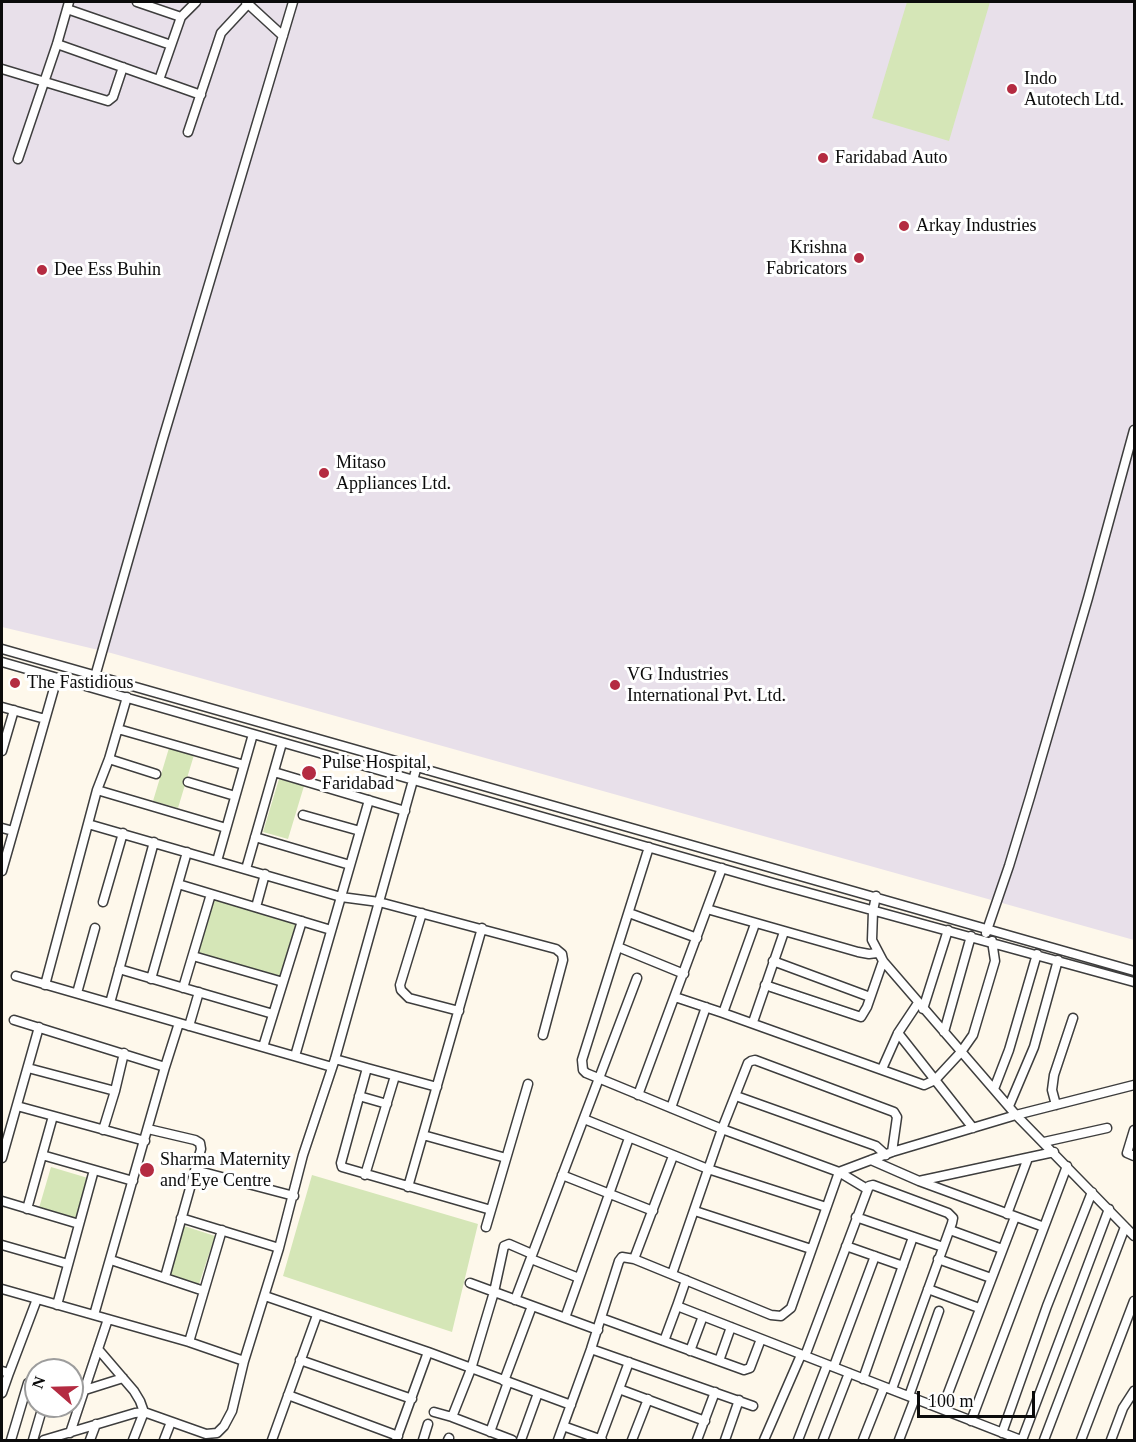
<!DOCTYPE html>
<html>
<head>
<meta charset="utf-8">
<style>
	body { margin:0 }
	#map { position:relative; width:1136px; height:1442px; overflow:hidden; background:#fef8eb; font-family:"Times New Roman",serif }
	canvas { display:block }
	.frame { position:absolute; inset:0; border:3px solid #0b0b0b; pointer-events:none }
	.north { position:absolute; left:24px; top:1358px; width:60px; height:60px; box-sizing:border-box; background:#fff; border:2px solid #9d9d9d; border-radius:50%; rotate:290deg; font-size:16px; font-weight:700; line-height:24px; text-align:center; color:#0b0b0b }
	.north::after { content:''; display:block; margin:auto; width:21px; height:27px; background:#b42b41; clip-path:polygon(50% 0,100% 100%,50% 72%,0 100%) }
	.scale { position:absolute; left:917px; top:1391px; width:118px; height:27px; box-sizing:border-box; border:3px solid #0b0b0b; border-top:0; padding-left:8px; font-size:18px; line-height:21px; white-space:nowrap; color:#0b0b0b; -webkit-text-stroke:4px #fff; paint-order:stroke }
</style>
</head>
<body>
<div id="map">
<canvas width="1136" height="1442"></canvas>
<div class="frame"></div>
<div class="north">N</div>
<div class="scale">100 m</div>
</div>
<script>
const c = document.querySelector('canvas').getContext('2d');
c.lineJoin = 'round';
function paint(path, color) { c.fillStyle = color; c.fill(path, 'evenodd'); }
const shape = rows => new Path2D(rows.map(r => 'M' + r).join(''));
function strokePath(path, color, width, dash) { c.strokeStyle = color; c.lineWidth = width; c.lineCap = dash ? 'butt' : 'round'; c.setLineDash(dash || []); c.stroke(path); }
function write(font, color, halo, rows, align = 'center') {
  c.font = font + ' "Times New Roman",serif'; c.lineWidth = 6; c.setLineDash([]); c.textBaseline = 'middle'; c.strokeStyle = halo; c.fillStyle = color; for (const [text, x, y, turn = 0] of rows) {
    c.save(); c.translate(x, y); c.rotate((+turn || 0) * Math.PI / 180); c.textAlign = isNaN(turn) ? turn : align; if (halo) c.strokeText(text, 0, 0); c.fillText(text, 0, 0); c.restore();
  }
}
const industrial = shape([
	[2,2,1134,2,1134,940,111,653,2,627]
]);
const green = shape([
	[907,2,990,2,949,141,872,118],
	[169,748,194,755,178,808,153,801],
	[279,779,304,786,288,839,263,832],
	[214,898,296,923,279,978,197,953],
	[51,1167,88,1178,76,1219,39,1208],
	[312,1175,478,1224,452,1332,283,1276],
	[184,1226,215,1236,199,1284,169,1274]
]);
const minor = shape([
	[137,2,181,17],
	[246,2,283,36],
	[67,9,171,45],
	[57,44,201,95],
	[2,69,108,101,113,97,123,67],
	[159,80,181,17,196,2],
	[188,132,221,33,248,4],
	[18,159,57,44,69,2],
	[2,649,1134,971],
	[2,662,773,883,1134,982],
	[94,680,162,442,293,2],
	[2,707,45,719],
	[118,729,244,765],
	[2,751,14,710],
	[109,759,156,774],
	[274,772,405,811],
	[188,782,235,796],
	[97,790,226,828],
	[303,815,360,831],
	[88,824,341,897,379,902,556,949,562,954,563,960,543,1035],
	[2,828,13,831],
	[255,837,350,865],
	[649,847,582,1060,583,1070,586,1073,722,1129,839,1172,867,1189],
	[217,861,253,734],
	[246,869,282,743],
	[2,871,57,678],
	[178,884,331,930],
	[876,896,873,911,872,940,883,961,1016,1115,1134,1236],
	[103,902,123,833],
	[256,907,265,874],
	[707,909,858,952,869,954,877,953],
	[422,913,400,985,401,990,409,998,459,1011],
	[629,913,697,938],
	[986,933,1009,866,1030,797,1088,598,1134,430],
	[618,947,684,974],
	[193,956,283,982],
	[773,961,870,997],
	[119,969,273,1014],
	[16,976,332,1067],
	[151,979,187,852],
	[45,985,97,790,109,759,127,697],
	[765,985,861,1017,867,1007,883,961],
	[183,988,211,894],
	[77,993,95,928],
	[675,997,723,1013,755,924],
	[110,1003,154,842],
	[923,1009,948,930],
	[723,1013,924,1085,935,1080,961,1052,973,1035,995,961,992,941],
	[14,1020,165,1067],
	[753,1022,784,932],
	[189,1026,199,992],
	[944,1032,971,936],
	[898,1033,973,1128],
	[263,1047,302,921],
	[295,1056,369,800],
	[335,1059,367,1068],
	[28,1068,115,1091],
	[882,1069,898,1033,918,1003],
	[437,1087,367,1068,341,1163,342,1167,491,1210],
	[994,1089,1009,1050,1037,954],
	[638,1095,722,868],
	[359,1096,387,1104],
	[736,1096,876,1146,886,1155],
	[1056,1105,1052,1090,1054,1075,1073,1018],
	[17,1106,145,1141],
	[1009,1106,1034,1047,1058,960],
	[671,1108,706,1007],
	[584,1119,708,1169,826,1207],
	[148,1129,195,1140,200,1143,201,1149,165,1277],
	[103,1130,115,1091,124,1053],
	[1134,1130,1127,1153,1134,1156],
	[423,1135,506,1158],
	[1044,1142,1107,1128],
	[42,1155,133,1181],
	[2,1158,39,1027],
	[871,1160,919,1181,1044,1227],
	[195,1170,294,1196],
	[365,1175,395,1076],
	[562,1175,653,1211],
	[919,1181,1054,1152],
	[408,1187,482,928],
	[2,1201,79,1224],
	[27,1209,53,1116],
	[695,1211,811,1249],
	[1007,1214,1028,1158],
	[856,1217,943,1247],
	[181,1218,279,1248],
	[486,1227,528,1084],
	[950,1230,1002,1249],
	[2,1245,68,1264],
	[846,1246,903,1266],
	[531,1259,579,1278],
	[634,1259,673,1156],
	[938,1259,991,1278],
	[111,1260,204,1291],
	[672,1274,722,1129,748,1063,751,1061,755,1060,894,1112,897,1117,892,1152],
	[686,1280,677,1306,1021,1440],
	[470,1283,598,1330],
	[2,1289,189,1342,244,1361],
	[928,1289,979,1308],
	[265,1296,428,1352,571,1405],
	[515,1300,637,978],
	[57,1305,94,1170],
	[94,1315,165,1067,179,1023],
	[565,1318,629,1138],
	[601,1318,664,1341,677,1306],
	[664,1341,744,1370,750,1368,761,1339],
	[189,1342,222,1230],
	[98,1349,134,1391,140,1401,144,1412,133,1440],
	[591,1349,753,1406],
	[690,1351,703,1316],
	[805,1356,869,1186,873,1185,948,1213,953,1218,952,1223,892,1389],
	[300,1360,412,1399],
	[719,1361,731,1327],
	[834,1366,875,1256],
	[2,1371,9,1373,2,1393],
	[9,1373,37,1299],
	[863,1379,913,1237],
	[504,1381,532,1306],
	[619,1389,705,1421],
	[85,1390,123,1378],
	[288,1395,398,1436],
	[909,1396,939,1311],
	[942,1409,1015,1217],
	[434,1412,452,1417],
	[971,1421,1067,1166],
	[563,1426,602,1440],
	[490,1432,508,1382],
	[70,1433,108,1319],
	[1002,1433,1047,1306,1092,1192],
	[11,1440,28,1383],
	[33,1440,43,1406],
	[44,1440,135,1413,144,1412,206,1434,217,1433,224,1426,232,1411,244,1361,279,1248,303,1155,335,1059,417,766],
	[90,1440,96,1424],
	[164,1440,171,1422],
	[272,1440,317,1315],
	[396,1440,428,1352],
	[423,1440,428,1424],
	[448,1440,449,1438],
	[512,1440,452,1417,471,1369,494,1292,504,1246,509,1244,532,1254],
	[521,1440,538,1393],
	[558,1440,591,1349,619,1261,622,1257,634,1259,771,1315,781,1316,791,1308,839,1172,892,1152,1016,1115,1134,1085],
	[600,1440,629,1362],
	[632,1440,648,1399],
	[697,1440,715,1392],
	[725,1440,739,1400],
	[764,1440,801,1355],
	[798,1440,827,1365],
	[823,1440,849,1373],
	[863,1440,884,1387],
	[899,1440,915,1398],
	[1022,1440,1109,1209],
	[1044,1440,1125,1227],
	[1081,1440,1134,1301],
	[1111,1440,1123,1408,1134,1391]
]);
const markers = [
	[1012,89,6,"#b42b41"],
	[823,158,6,"#b42b41"],
	[904,226,6,"#b42b41"],
	[859,258,6,"#b42b41"],
	[42,270,6,"#b42b41"],
	[324,473,6,"#b42b41"],
	[15,683,6,"#b42b41"],
	[615,685,6,"#b42b41"],
	[309,773,8,"#b42b41"],
	[147,1170,8,"#b42b41"]
];
const poiNames = [
	["Indo",1024,79],
	["Autotech Ltd.",1024,100],
	["Faridabad Auto",835,158],
	["Arkay Industries",916,226],
	["Krishna",847,248,"right"],
	["Fabricators",847,269,"right"],
	["Dee Ess Buhin",54,270],
	["Mitaso",336,463],
	["Appliances Ltd.",336,484],
	["VG Industries",627,675],
	["International Pvt. Ltd.",627,696],
	["The Fastidious",27,683],
	["Pulse Hospital,",322,763],
	["Faridabad",322,784],
	["Sharma Maternity",160,1160],
	["and Eye Centre",160,1181]
];
paint(industrial, '#e8e0ea');
paint(green, '#d5e6b7');
strokePath(minor, '#3e3e3e', 11);
strokePath(minor, '#fff', 8);
for (const [x, y, r, color] of markers) { const dot = new Path2D(); dot.arc(x, y, r, 0, 2 * Math.PI); c.fillStyle = color; c.fill(dot); strokePath(dot, '#fff', 2); }
write('18px', '#0b0b0b', '#fff', poiNames, 'left');
</script>
</body>
</html>
